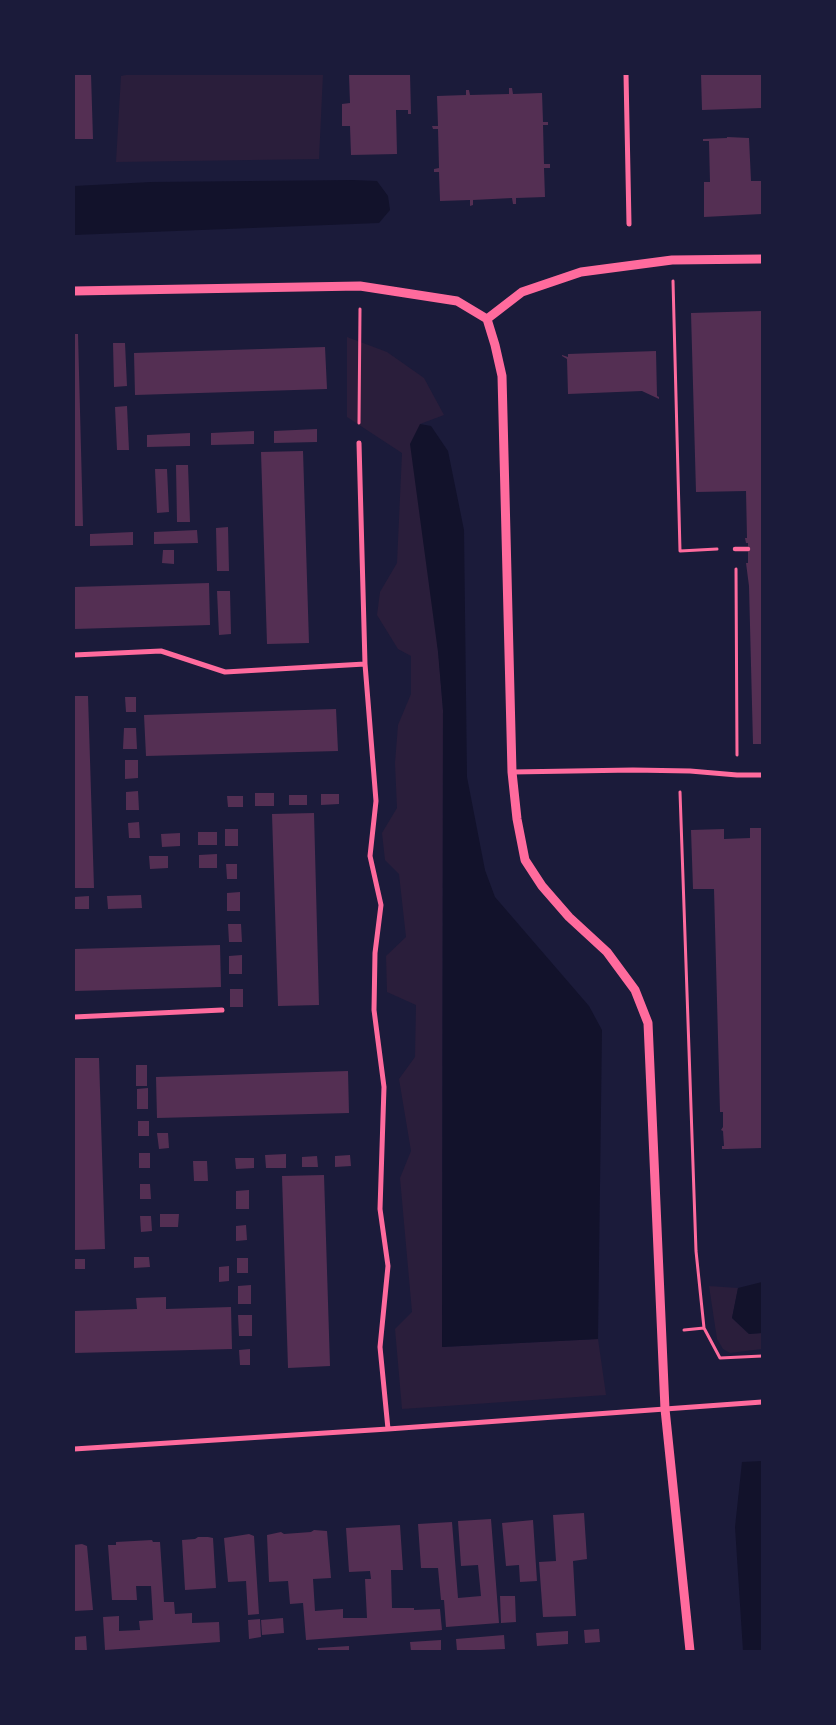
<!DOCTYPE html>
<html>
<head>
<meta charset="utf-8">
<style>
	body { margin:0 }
	#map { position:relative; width:836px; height:1725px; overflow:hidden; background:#1b1b3a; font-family:Barlow,sans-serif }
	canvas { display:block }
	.frame { position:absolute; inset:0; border:75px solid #1b1b3a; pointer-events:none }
</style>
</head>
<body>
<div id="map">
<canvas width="836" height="1725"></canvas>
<div class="frame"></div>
</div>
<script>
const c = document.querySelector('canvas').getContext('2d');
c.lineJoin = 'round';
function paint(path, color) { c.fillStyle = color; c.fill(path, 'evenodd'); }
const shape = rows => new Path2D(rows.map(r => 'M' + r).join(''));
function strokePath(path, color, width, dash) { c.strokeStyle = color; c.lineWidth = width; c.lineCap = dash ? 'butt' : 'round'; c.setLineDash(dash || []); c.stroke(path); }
const green = shape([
	[131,74,323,74,319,159,116,162,121,76],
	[347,337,387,352,424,378,444,415,420,424,443,710,442,1347,598,1339,606,1395,402,1409,395,1329,412,1312,400,1178,411,1151,399,1079,415,1057,416,1005,387,992,386,956,406,937,399,874,385,860,382,833,397,808,395,763,398,725,411,694,411,656,398,649,377,615,380,592,397,563,402,453,347,417],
	[709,1286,738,1288,732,1318,749,1334,762,1333,762,1349,730,1353,723,1349,717,1339]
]);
const water = shape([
	[353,180,377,181,388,196,390,210,379,223,74,235,74,186,151,182],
	[420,424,431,426,448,451,464,530,467,777,485,870,495,897,589,1006,602,1030,598,1339,442,1347,443,710,438,652,410,444],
	[762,1282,762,1333,749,1334,732,1318,738,1288],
	[762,1461,762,1651,743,1651,735,1527,742,1462]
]);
const building = shape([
	[74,74,91,74,93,139,74,139],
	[349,74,410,74,411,114,408,114,408,110,396,110,397,154,351,155,350,126,342,126,342,104,350,103],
	[701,74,762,74,762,108,702,110],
	[509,88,512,88,513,94,542,93,543,122,548,122,548,125,543,125,544,164,550,164,550,168,544,168,545,197,516,198,516,204,513,204,512,198,473,200,473,205,470,206,470,200,440,201,439,172,434,172,434,169,439,168,438,129,433,129,432,126,438,126,437,96,466,95,466,90,469,90,470,95,509,94],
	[727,137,749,138,751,181,762,181,762,214,704,217,704,182,710,182,709,141,703,141,703,139,727,138],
	[762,311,762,744,753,744,749,586,746,563,748,563,748,543,746,543,745,538,747,538,746,491,696,492,691,313],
	[74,334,78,334,83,526,74,526],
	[113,343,125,343,127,386,114,387],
	[325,347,327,389,135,395,134,353],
	[656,351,657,396,659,397,659,399,642,391,568,394,567,359,562,356,562,355,568,357,568,354],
	[127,406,129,450,117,450,115,407],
	[317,429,317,442,274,443,274,431],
	[254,431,254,444,211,445,211,433],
	[190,433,190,446,147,447,147,435],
	[303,451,309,643,267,644,261,452],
	[176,465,188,465,190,522,177,522],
	[155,469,167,469,169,512,157,513],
	[228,527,229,571,217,571,216,528],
	[197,530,198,543,154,544,154,532],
	[133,532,133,545,90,546,90,534],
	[163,550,174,550,174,564,162,563],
	[209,583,210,625,74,629,74,587],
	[217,591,230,591,231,634,219,635],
	[74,696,88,696,94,888,74,888],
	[125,697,136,697,136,712,126,712],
	[336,709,338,751,146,756,144,715],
	[124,728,136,728,137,749,123,749],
	[125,760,138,760,138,778,125,779],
	[138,791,139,810,126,810,126,792],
	[255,793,274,793,274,806,255,806],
	[321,794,339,794,339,804,321,805],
	[289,795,307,795,307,805,289,805],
	[227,796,243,796,243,807,228,807],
	[314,813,319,1005,278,1006,272,814],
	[139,822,140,838,129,838,128,823],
	[750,828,762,828,762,1148,727,1149,722,1149,722,1146,724,1146,723,1131,721,1130,723,1127,723,1112,720,1112,714,889,693,889,691,830,724,829,724,839,750,838],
	[225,829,238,829,238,846,225,846],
	[198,832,217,832,217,845,198,845],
	[180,833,180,846,162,847,161,834],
	[217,854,217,868,199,868,199,855],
	[149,856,168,856,168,868,150,869],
	[226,864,237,864,237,879,227,879],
	[240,892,240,911,227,911,227,893],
	[141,895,142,908,108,909,107,896],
	[89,896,89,909,74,909,74,897],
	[228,924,241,924,242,942,229,942],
	[220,945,221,987,74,991,74,949],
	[242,955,242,974,229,974,229,956],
	[230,989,243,989,243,1007,230,1007],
	[74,1058,99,1058,105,1249,74,1250],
	[136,1065,147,1065,147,1086,136,1086],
	[348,1071,349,1113,157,1118,156,1077],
	[148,1088,148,1109,137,1109,137,1089],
	[138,1121,149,1121,149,1136,138,1136],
	[157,1133,168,1133,169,1148,159,1149],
	[139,1153,150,1153,150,1168,139,1168],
	[286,1154,286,1168,266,1168,265,1155],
	[350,1155,351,1166,335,1167,335,1156],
	[317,1156,318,1167,302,1167,302,1157],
	[235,1158,254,1158,254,1168,236,1169],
	[193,1161,207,1161,208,1181,194,1181],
	[324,1175,330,1366,288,1368,282,1176],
	[140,1184,150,1184,151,1199,140,1199],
	[249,1190,249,1209,236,1209,236,1191],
	[160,1214,179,1214,178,1227,160,1227],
	[140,1216,151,1216,152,1231,141,1232],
	[246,1225,247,1240,236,1241,236,1226],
	[134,1257,149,1257,150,1267,134,1268],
	[237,1258,248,1258,248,1273,237,1273],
	[74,1259,85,1259,85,1269,74,1269],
	[229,1266,229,1281,219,1282,219,1267],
	[251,1285,251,1304,238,1304,238,1286],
	[166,1297,166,1309,231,1307,232,1349,74,1353,74,1311,137,1309,136,1298],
	[238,1315,252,1315,252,1336,239,1336],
	[250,1349,250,1365,240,1365,239,1350],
	[584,1513,587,1559,573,1561,576,1616,543,1617,539,1562,556,1561,553,1515],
	[491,1519,499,1623,446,1627,444,1600,441,1600,438,1568,421,1568,418,1524,452,1522,458,1598,481,1596,478,1565,461,1566,458,1521],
	[533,1520,537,1581,520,1582,519,1565,506,1566,502,1523],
	[400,1525,403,1570,391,1570,392,1608,414,1608,414,1610,440,1609,442,1630,306,1640,303,1603,290,1604,288,1581,269,1582,267,1535,281,1532,284,1534,311,1532,314,1530,327,1531,331,1578,313,1579,315,1611,343,1609,343,1618,367,1618,365,1579,371,1579,370,1571,349,1572,346,1528],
	[249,1534,254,1536,259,1614,248,1615,246,1581,228,1582,224,1538],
	[198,1537,208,1537,213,1538,216,1588,185,1590,182,1540,195,1539],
	[152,1540,153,1542,160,1542,164,1602,174,1602,175,1614,192,1613,192,1623,219,1622,220,1642,105,1650,103,1617,119,1616,119,1631,140,1630,139,1621,153,1620,151,1586,136,1586,137,1600,112,1600,108,1545,116,1545,116,1542],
	[82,1544,87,1546,93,1610,74,1611,74,1545],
	[500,1596,515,1596,516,1622,501,1623],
	[283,1618,284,1633,262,1635,261,1620],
	[260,1619,261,1637,249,1639,248,1620],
	[599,1629,600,1642,585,1643,584,1630],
	[568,1631,568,1644,537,1646,536,1633],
	[504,1635,505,1649,457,1651,456,1639],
	[86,1636,87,1651,74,1651,74,1637],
	[441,1640,441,1651,411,1651,410,1642],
	[349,1646,349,1651,318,1651,318,1648]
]);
const path = shape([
	[673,281,680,551,717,549],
	[359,423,360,309],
	[736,569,737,755],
	[680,792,696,1251,704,1328],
	[684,1330,704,1328,720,1358,762,1356]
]);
const pedestrian = shape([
	[735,549,748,549]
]);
const minor = shape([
	[626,74,629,224],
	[359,443,365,664,376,801,370,856,381,905,375,953,374,1010,384,1087,380,1209,388,1266,380,1347,388,1429],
	[74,655,161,651,225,672,365,664],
	[512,772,633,770,690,771,737,775,762,775],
	[74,1017,222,1010],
	[74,1449,388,1429,762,1402]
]);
const tertiary = shape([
	[74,291,360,286,457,301,487,319],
	[487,319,495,345,502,376,512,772,517,819,525,860,542,886,569,917,607,952,635,990,648,1023,665,1409,690,1651],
	[487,319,522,292,581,272,672,260,762,259]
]);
paint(green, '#2a1e3b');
paint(water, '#12122b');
paint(building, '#542f53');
strokePath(path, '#ff6b9d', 3);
strokePath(pedestrian, '#ff6b9d', 4.5);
strokePath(minor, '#ff6b9d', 5);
strokePath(tertiary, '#ff6b9d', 9);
</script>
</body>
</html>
